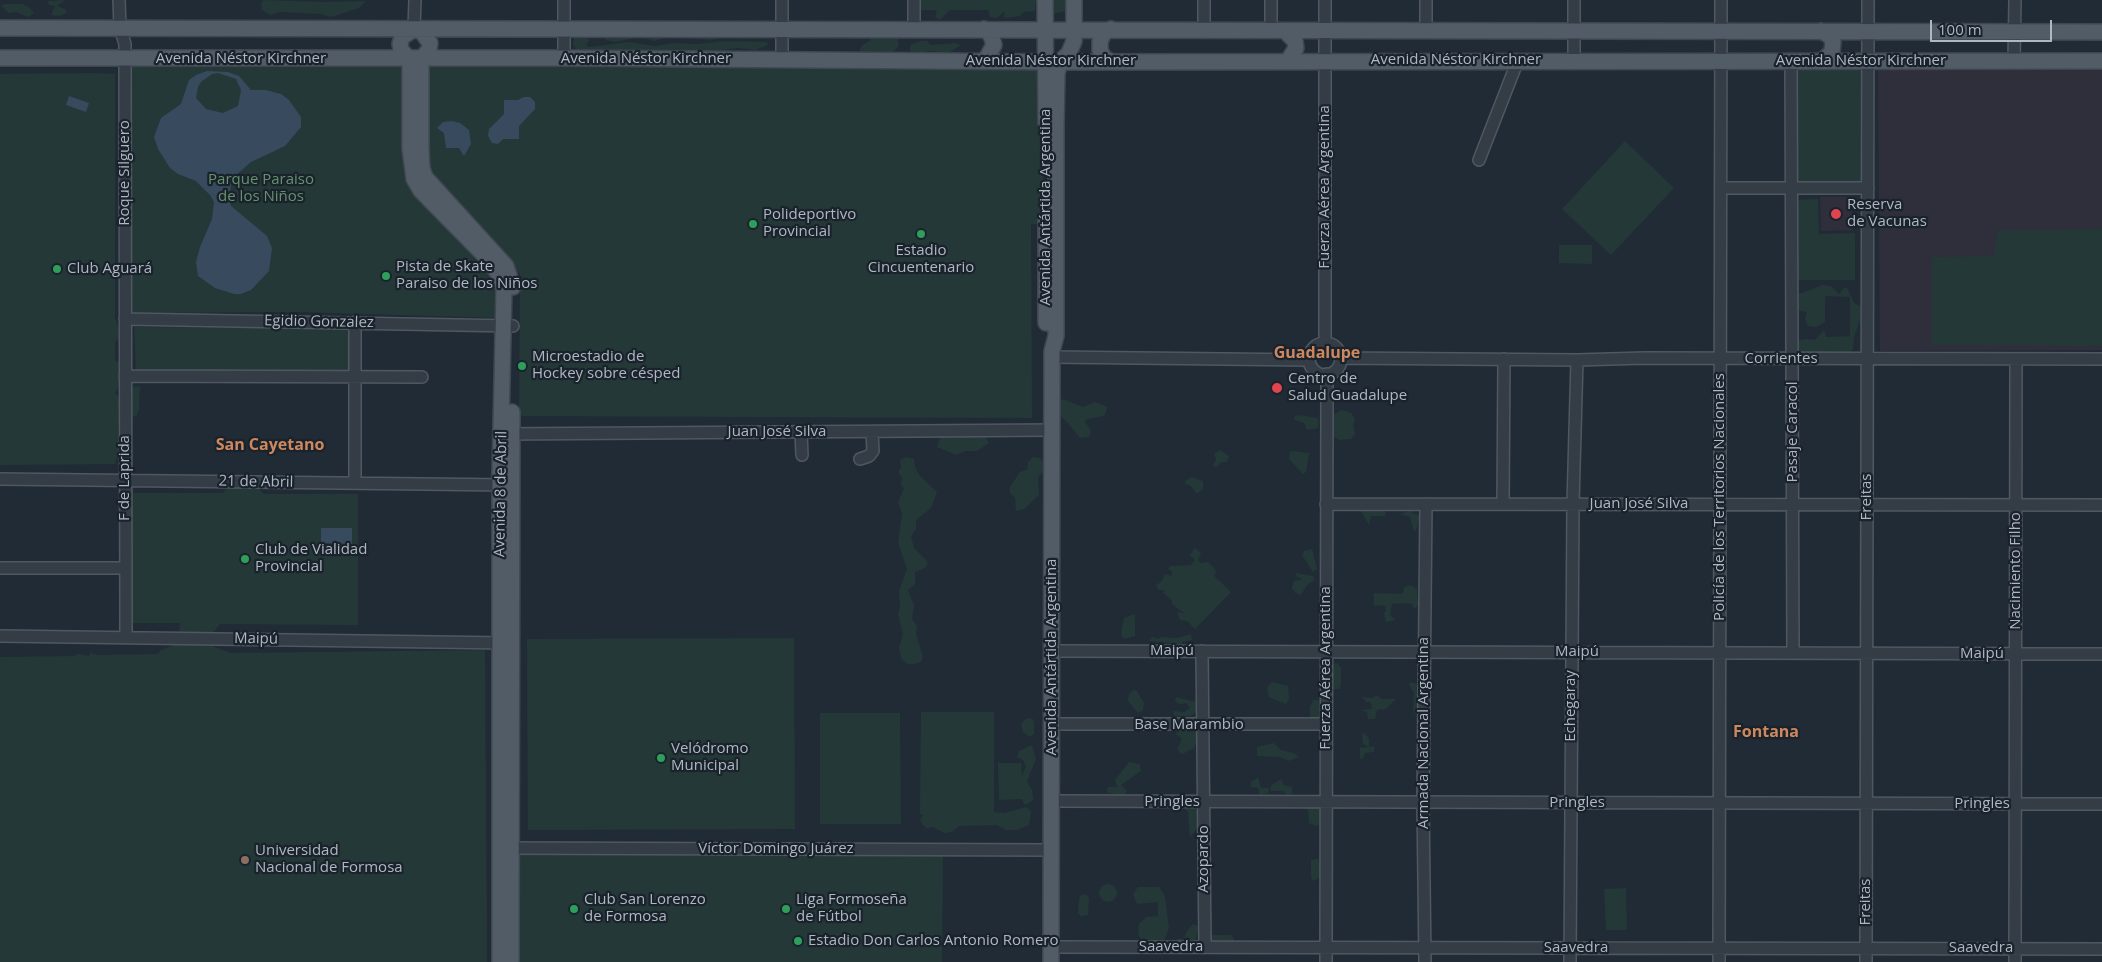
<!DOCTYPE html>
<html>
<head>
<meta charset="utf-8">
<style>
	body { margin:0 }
	#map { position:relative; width:2102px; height:962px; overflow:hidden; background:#212b36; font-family:"Open Sans",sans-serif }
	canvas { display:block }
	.scale { position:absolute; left:1930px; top:20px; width:122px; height:22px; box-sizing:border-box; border:2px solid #aeb8c3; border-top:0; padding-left:6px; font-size:15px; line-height:18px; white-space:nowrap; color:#aeb8c3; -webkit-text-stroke:4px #1a222b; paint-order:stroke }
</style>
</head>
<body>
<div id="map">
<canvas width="2102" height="962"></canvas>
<div class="scale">100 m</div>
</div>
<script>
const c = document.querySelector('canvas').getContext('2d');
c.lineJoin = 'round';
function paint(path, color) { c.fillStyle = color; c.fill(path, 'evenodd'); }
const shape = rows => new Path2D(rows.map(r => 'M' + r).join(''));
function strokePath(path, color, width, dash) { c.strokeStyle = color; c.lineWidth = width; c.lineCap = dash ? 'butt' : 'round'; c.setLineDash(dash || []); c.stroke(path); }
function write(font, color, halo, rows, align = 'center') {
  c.font = font + ' "Open Sans",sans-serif'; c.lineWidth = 4.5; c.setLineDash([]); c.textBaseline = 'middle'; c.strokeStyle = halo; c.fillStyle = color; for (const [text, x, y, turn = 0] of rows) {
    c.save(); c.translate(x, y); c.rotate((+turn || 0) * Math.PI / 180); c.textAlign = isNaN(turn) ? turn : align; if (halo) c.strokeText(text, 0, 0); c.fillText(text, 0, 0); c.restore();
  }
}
const medical = shape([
	[1878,69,2102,69,2102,350,1880,351],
	[1820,197,1851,197,1853,230,1821,231]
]);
const green = shape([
	[65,0,57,6,65,9,67,13,59,16,51,15,55,6,49,5,47,1],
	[263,0,323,2,366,1,359,8,331,17,321,14,281,12,271,15,262,10,261,4],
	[921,0,1041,0,1039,4,1035,4,1035,11,1023,12,1020,16,1007,18,1004,17,1005,11,997,18,990,17,988,10,950,10,940,20,935,17,937,10,921,10],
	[1049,0,1072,0,1067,11,1052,14],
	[5,4,22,4,30,8,34,13,28,17,16,12,9,13,1,6],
	[601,34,767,37,753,39,725,37,711,40,668,37,654,41,641,37,615,42,606,40],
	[574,36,587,37,589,40,586,45,589,47,629,42,655,46,675,43,697,44,725,41,767,42,768,45,755,50,738,48,696,53,577,51,573,44],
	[868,36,900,36,898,40,899,46,890,55,859,53,862,45,871,40],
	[921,41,927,41,930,45,956,43,961,45,948,53,929,51,918,54,910,51,910,45],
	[1794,63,1865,63,1865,186,1794,185],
	[131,64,405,65,405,169,483,261,499,290,499,318,299,312,131,313],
	[428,66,922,69,923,66,1041,67,1043,110,1043,224,1031,224,1032,418,519,416,520,274,430,175,426,146],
	[91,73,115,74,115,318,121,336,115,342,115,360,121,364,121,382,115,393,120,398,121,405,118,429,120,448,115,464,0,465,0,74],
	[1625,141,1674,188,1611,255,1562,209],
	[1818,199,1819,234,1855,233,1855,280,1795,280,1796,200],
	[2102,229,2102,346,1932,345,1932,257,1994,256,1998,230],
	[1559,245,1592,245,1592,264,1559,263],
	[1823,285,1831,286,1839,294,1844,288,1847,288,1854,303,1860,306,1863,312,1854,337,1853,349,1849,353,1796,357,1794,341,1807,339,1815,340,1824,330,1826,337,1850,336,1850,297,1825,296,1825,322,1816,327,1808,326,1805,319,1807,312,1796,310,1788,295,1802,293],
	[134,327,350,328,350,374,136,371],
	[140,386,139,410,136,416,132,417,132,397,129,393,131,387],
	[1063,399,1083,407,1095,402,1108,407,1104,416,1087,419,1085,422,1091,431,1089,437,1080,438,1067,422,1057,413,1058,404],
	[1342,410,1351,413,1355,419,1353,426,1355,434,1351,439,1339,440,1331,435,1334,422,1333,415],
	[1298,415,1318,418,1318,428,1307,430,1304,423,1295,420,1294,417],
	[957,433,966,437,970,435,985,435,989,443,977,451,965,451,956,455,937,447,941,435],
	[1220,450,1229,456,1227,462,1222,462,1216,467,1213,466,1216,459,1214,454],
	[1293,451,1309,453,1306,472,1303,474,1289,459,1290,452],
	[906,457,914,459,915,467,920,476,937,492,931,508,916,520,916,529,911,536,914,548,928,562,925,568,915,572,915,584,908,590,914,605,912,619,917,626,916,634,923,657,921,662,913,664,908,664,902,660,899,648,903,634,898,614,900,606,899,591,907,569,898,543,902,513,898,502,904,488,901,485,902,478,898,472,901,468,900,460],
	[1033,457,1040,458,1046,466,1046,469,1038,477,1039,495,1024,509,1016,511,1015,498,1010,493,1010,487,1020,472,1028,469,1028,462],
	[1192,477,1203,481,1203,489,1199,492,1196,493,1191,486,1186,484,1185,481],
	[228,487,256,487,264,494,358,494,358,625,220,624,212,634,182,634,179,632,180,623,131,623,132,493,223,493],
	[1373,507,1380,508,1386,513,1385,516,1371,516,1369,525,1361,511,1370,511],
	[1409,511,1420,516,1416,531,1414,531,1410,517,1400,514],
	[1195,548,1201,553,1198,560,1201,563,1208,562,1215,569,1216,574,1213,575,1231,592,1195,629,1187,621,1180,620,1177,612,1184,613,1172,604,1172,601,1163,592,1165,590,1158,590,1156,585,1161,582,1165,574,1172,576,1172,572,1168,569,1170,566,1191,565,1195,560,1190,555],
	[1312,549,1317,569,1313,572,1302,555,1304,551],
	[1296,573,1313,576,1315,580,1307,585,1301,595,1295,593,1292,588,1294,581,1303,579,1297,577],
	[1411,585,1417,589,1418,605,1414,609,1412,604,1408,603,1392,604,1390,615,1396,620,1386,622,1384,613,1386,611,1385,606,1374,605,1374,593,1403,594,1404,587],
	[1135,614,1135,636,1124,639,1121,635,1124,618],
	[1191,634,1192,640,1183,642,1181,644,1149,641,1152,637,1158,639,1162,637,1178,638],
	[794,638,795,829,528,830,527,639],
	[191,643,212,646,231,653,485,650,487,962,0,962,0,657,74,656,78,654,89,656,90,653,98,655,158,654,161,650,174,645],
	[1337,663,1341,668,1341,685,1339,689,1329,689,1332,664],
	[1272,682,1288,686,1289,699,1286,704,1269,697,1267,687],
	[1410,682,1419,684,1418,715,1415,715,1413,711,1414,693,1409,685],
	[1134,690,1137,691,1144,703,1143,710,1138,713,1128,701,1129,694],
	[1376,695,1382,699,1396,699,1386,709,1377,710,1375,719,1368,719,1367,712,1361,710,1372,709,1371,702,1366,702,1362,697,1372,698],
	[1176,697,1200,703,1200,708,1191,716,1174,716,1173,711,1184,712,1190,708,1186,703,1179,704,1175,701],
	[1313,700,1318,700,1319,703,1319,720,1310,719,1310,707],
	[921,712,994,712,994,812,1004,813,1027,807,1031,812,1029,825,1017,830,1006,830,997,825,959,826,952,832,945,833,933,827,926,828,920,821,923,815,920,814],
	[820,713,900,713,901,824,820,824],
	[1027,718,1033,719,1034,723,1034,734,1030,737,1023,732,1021,724],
	[1179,729,1191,729,1196,732,1198,739,1194,748,1183,754,1180,753,1177,749,1182,739,1176,734],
	[1364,733,1369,738,1369,747,1374,746,1374,752,1365,753,1363,759,1360,758,1360,748,1369,747,1363,744,1362,734],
	[1274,743,1281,750,1294,753,1299,757,1289,761,1280,757,1257,756,1257,747],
	[1032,745,1036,759,1027,781,1032,790,1033,800,1027,804,1024,804,1022,799,999,800,998,763,1021,763,1022,776,1026,766,1023,760,1017,757,1019,751],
	[1129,762,1140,764,1141,771,1121,785,1127,791,1124,795,1109,793,1107,791,1108,787,1117,787,1115,780],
	[1258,777,1261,788,1269,788,1268,793,1260,795,1258,788,1251,787,1251,782],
	[1281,779,1284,785,1292,787,1292,793,1287,795,1283,791,1271,791,1270,788,1272,785],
	[1298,803,1321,806,1323,816,1320,824,1316,826,1309,823,1308,809,1301,808],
	[1196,804,1196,810,1202,807,1210,813,1190,837,1188,812,1183,806,1178,806,1176,810,1171,811,1167,806],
	[518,854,943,855,942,962,518,962],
	[1318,859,1321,872,1319,878,1313,881,1311,877,1311,860],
	'1099 893a9 9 0 1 1 18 0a9 9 0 1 1-18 0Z',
	[1138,887,1159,887,1165,896,1169,928,1163,944,1148,944,1142,941,1138,934,1139,924,1146,917,1158,916,1158,902,1137,904,1133,894],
	[1626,888,1627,930,1606,930,1604,889],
	[1082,894,1087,895,1089,899,1088,915,1081,916,1078,913,1079,899],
	[1209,910,1212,912,1212,916,1209,935,1231,935,1234,939,1235,949,1207,945,1204,923,1201,919,1205,911],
	[1193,924,1198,926,1196,941,1191,945,1171,942,1180,938,1182,942,1187,931]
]);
const water = shape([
	[207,71,228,72,239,76,251,90,266,90,281,94,289,100,301,117,301,127,285,146,251,162,235,176,231,184,229,198,231,206,267,236,272,248,269,271,251,290,241,294,234,294,215,288,198,276,196,262,200,247,212,219,214,202,210,195,196,181,178,174,170,168,158,149,154,137,161,118,181,104,189,80,196,75],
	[218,73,236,79,241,90,238,106,223,113,206,109,196,98,198,87,201,82,212,74],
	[69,96,89,103,86,112,66,105],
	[524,97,530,97,535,102,535,109,519,126,519,139,503,139,498,144,492,143,488,136,489,129,504,114,504,100,518,100],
	[452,121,460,123,469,130,471,144,464,156,459,148,446,148,444,133,437,128,443,122],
	[321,528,352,528,352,544,321,543]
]);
const minor = shape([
	[119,0,120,28,125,44,126,637],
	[914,0,914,30],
	[1325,0,1325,343],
	[1574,0,1574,60],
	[414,29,415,0],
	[1204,30,1204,0],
	[1271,31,1271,0],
	[1426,31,1426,0],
	[564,58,564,0],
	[782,59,782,0],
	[1791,61,1793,653],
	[2014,61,2015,0],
	[1479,160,1518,60],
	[1721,188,1868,188],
	[125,319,513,326],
	[355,322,355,483],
	'1309 359a16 16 0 1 1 32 0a16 16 0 1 1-32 0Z',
	[1052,357,1309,360],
	[1341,358,1577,360,1644,358,2102,359],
	[125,376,422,377],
	[801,432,802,455],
	[505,434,1053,430],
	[860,459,869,456,873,451,872,432],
	[0,479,508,485],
	[1326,504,2102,505],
	[1503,504,1504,359],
	[0,568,125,568],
	[0,636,508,643],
	[1052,651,2102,654],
	[1202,651,1205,947],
	[1052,724,1326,724],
	[1052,801,2102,804],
	[503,848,1051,850],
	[1051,947,2102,949],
	[1326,962,1327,374],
	[1425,962,1423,802,1426,504],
	[1570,962,1573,504,1577,360],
	[1719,962,1721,0],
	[1866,962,1868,0],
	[2015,962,2016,359]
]);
const major = shape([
	[1045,0,1046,123],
	[0,28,2102,32],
	[984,29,991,35,994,45,985,61],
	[1285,31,1295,41,1296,48,1288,61],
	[1821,31,1830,36,1833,42,1832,52,1822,61],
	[0,58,564,58,1060,62,2102,61],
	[421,59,429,50,430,43,422,32,414,29,402,37,400,44,401,50,410,60,410,149,414,179,421,191,486,257,500,276,504,289,500,472,500,962],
	[421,59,421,148,422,168,425,177,506,266,513,287],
	[1110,61,1104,58,1100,50,1100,41,1104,33,1111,29],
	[1046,221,1046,323],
	[511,962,512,412],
	[1051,962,1052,351,1056,336,1056,125,1057,73,1060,62,1069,53,1074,41,1074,0]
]);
const markers = [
	[1836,214,6,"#e0444e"],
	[753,224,5,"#2e9e5b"],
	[921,234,5,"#2e9e5b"],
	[57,269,5,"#2e9e5b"],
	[386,276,5,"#2e9e5b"],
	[522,366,5,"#2e9e5b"],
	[1277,388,6,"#e0444e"],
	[245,559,5,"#2e9e5b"],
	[661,758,5,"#2e9e5b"],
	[245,860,5,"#8d6e63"],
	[574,909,5,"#2e9e5b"],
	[786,909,5,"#2e9e5b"],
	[798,941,5,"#2e9e5b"]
];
const streetNames = [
	["Avenida Néstor Kirchner",241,59],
	["Avenida Néstor Kirchner",646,59],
	["Avenida Néstor Kirchner",1456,60],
	["Avenida Néstor Kirchner",1051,61],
	["Avenida Néstor Kirchner",1861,61],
	["Roque Silguero",125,173,-90],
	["Fuerza Aérea Argentina",1325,187,-90],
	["Avenida Antártida Argentina",1046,207,-90],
	["Egidio Gonzalez",319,322,1],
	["Corrientes",1781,359],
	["Juan José Silva",777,432],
	["Pasaje Caracol",1793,432,-90],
	["F de Laprida",125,478,-90],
	["21 de Abril",256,482,1],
	["Avenida 8 de Abril",501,494,-89],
	["Policía de los Territorios Nacionales",1720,497,-90],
	["Freitas",1867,497,-90],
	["Juan José Silva",1639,504],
	["Nacimiento Filho",2016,571,-90],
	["Maipú",256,639,1],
	["Maipú",1172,651],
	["Maipú",1577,652],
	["Maipú",1982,654],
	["Avenida Antártida Argentina",1052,657,-90],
	["Fuerza Aérea Argentina",1326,668,-90],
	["Echegaray",1571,706,-90],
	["Base Marambio",1189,725],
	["Armada Nacional Argentina",1424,733,-90],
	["Pringles",1172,802],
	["Pringles",1577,803],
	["Pringles",1982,804],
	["Víctor Domingo Juárez",776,849],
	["Azopardo",1204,859,-90],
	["Freitas",1866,902,-90],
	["Saavedra",1171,947],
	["Saavedra",1576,948],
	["Saavedra",1981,948]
];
const parkNames = [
	["Parque Paraiso",261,180],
	["de los Niños",261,197]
];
const poiNames = [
	["Reserva",1847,205],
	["de Vacunas",1847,222],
	["Polideportivo",763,215],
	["Provincial",763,232],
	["Estadio",921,251,"center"],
	["Cincuentenario",921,268,"center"],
	["Pista de Skate",396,267],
	["Paraiso de los Niños",396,284],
	["Club Aguará",67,269],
	["Microestadio de",532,357],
	["Hockey sobre césped",532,374],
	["Centro de",1288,379],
	["Salud Guadalupe",1288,396],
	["Club de Vialidad",255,550],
	["Provincial",255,567],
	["Velódromo",671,749],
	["Municipal",671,766],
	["Universidad",255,851],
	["Nacional de Formosa",255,868],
	["Club San Lorenzo",584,900],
	["de Formosa",584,917],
	["Liga Formoseña",796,900],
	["de Fútbol",796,917],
	["Estadio Don Carlos Antonio Romero",808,941]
];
const neighbourhoodNames = [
	["Guadalupe",1317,353],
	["San Cayetano",270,445],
	["Fontana",1766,732]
];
paint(medical, '#2f2f3b');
paint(green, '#243838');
paint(water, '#374a5e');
strokePath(minor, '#4f5861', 14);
strokePath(major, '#3e4650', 18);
strokePath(minor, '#343d46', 11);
strokePath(major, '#525c67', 15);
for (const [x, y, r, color] of markers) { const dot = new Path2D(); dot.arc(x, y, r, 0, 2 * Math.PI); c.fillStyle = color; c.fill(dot); strokePath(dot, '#1a222b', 2); }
write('15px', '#aeb8c3', '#1a222b', streetNames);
write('15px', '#67926e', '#1a222b', parkNames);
write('15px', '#aeb8c3', '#1a222b', poiNames, 'left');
write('bold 16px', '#cd885f', '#1a222b', neighbourhoodNames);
</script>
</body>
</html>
